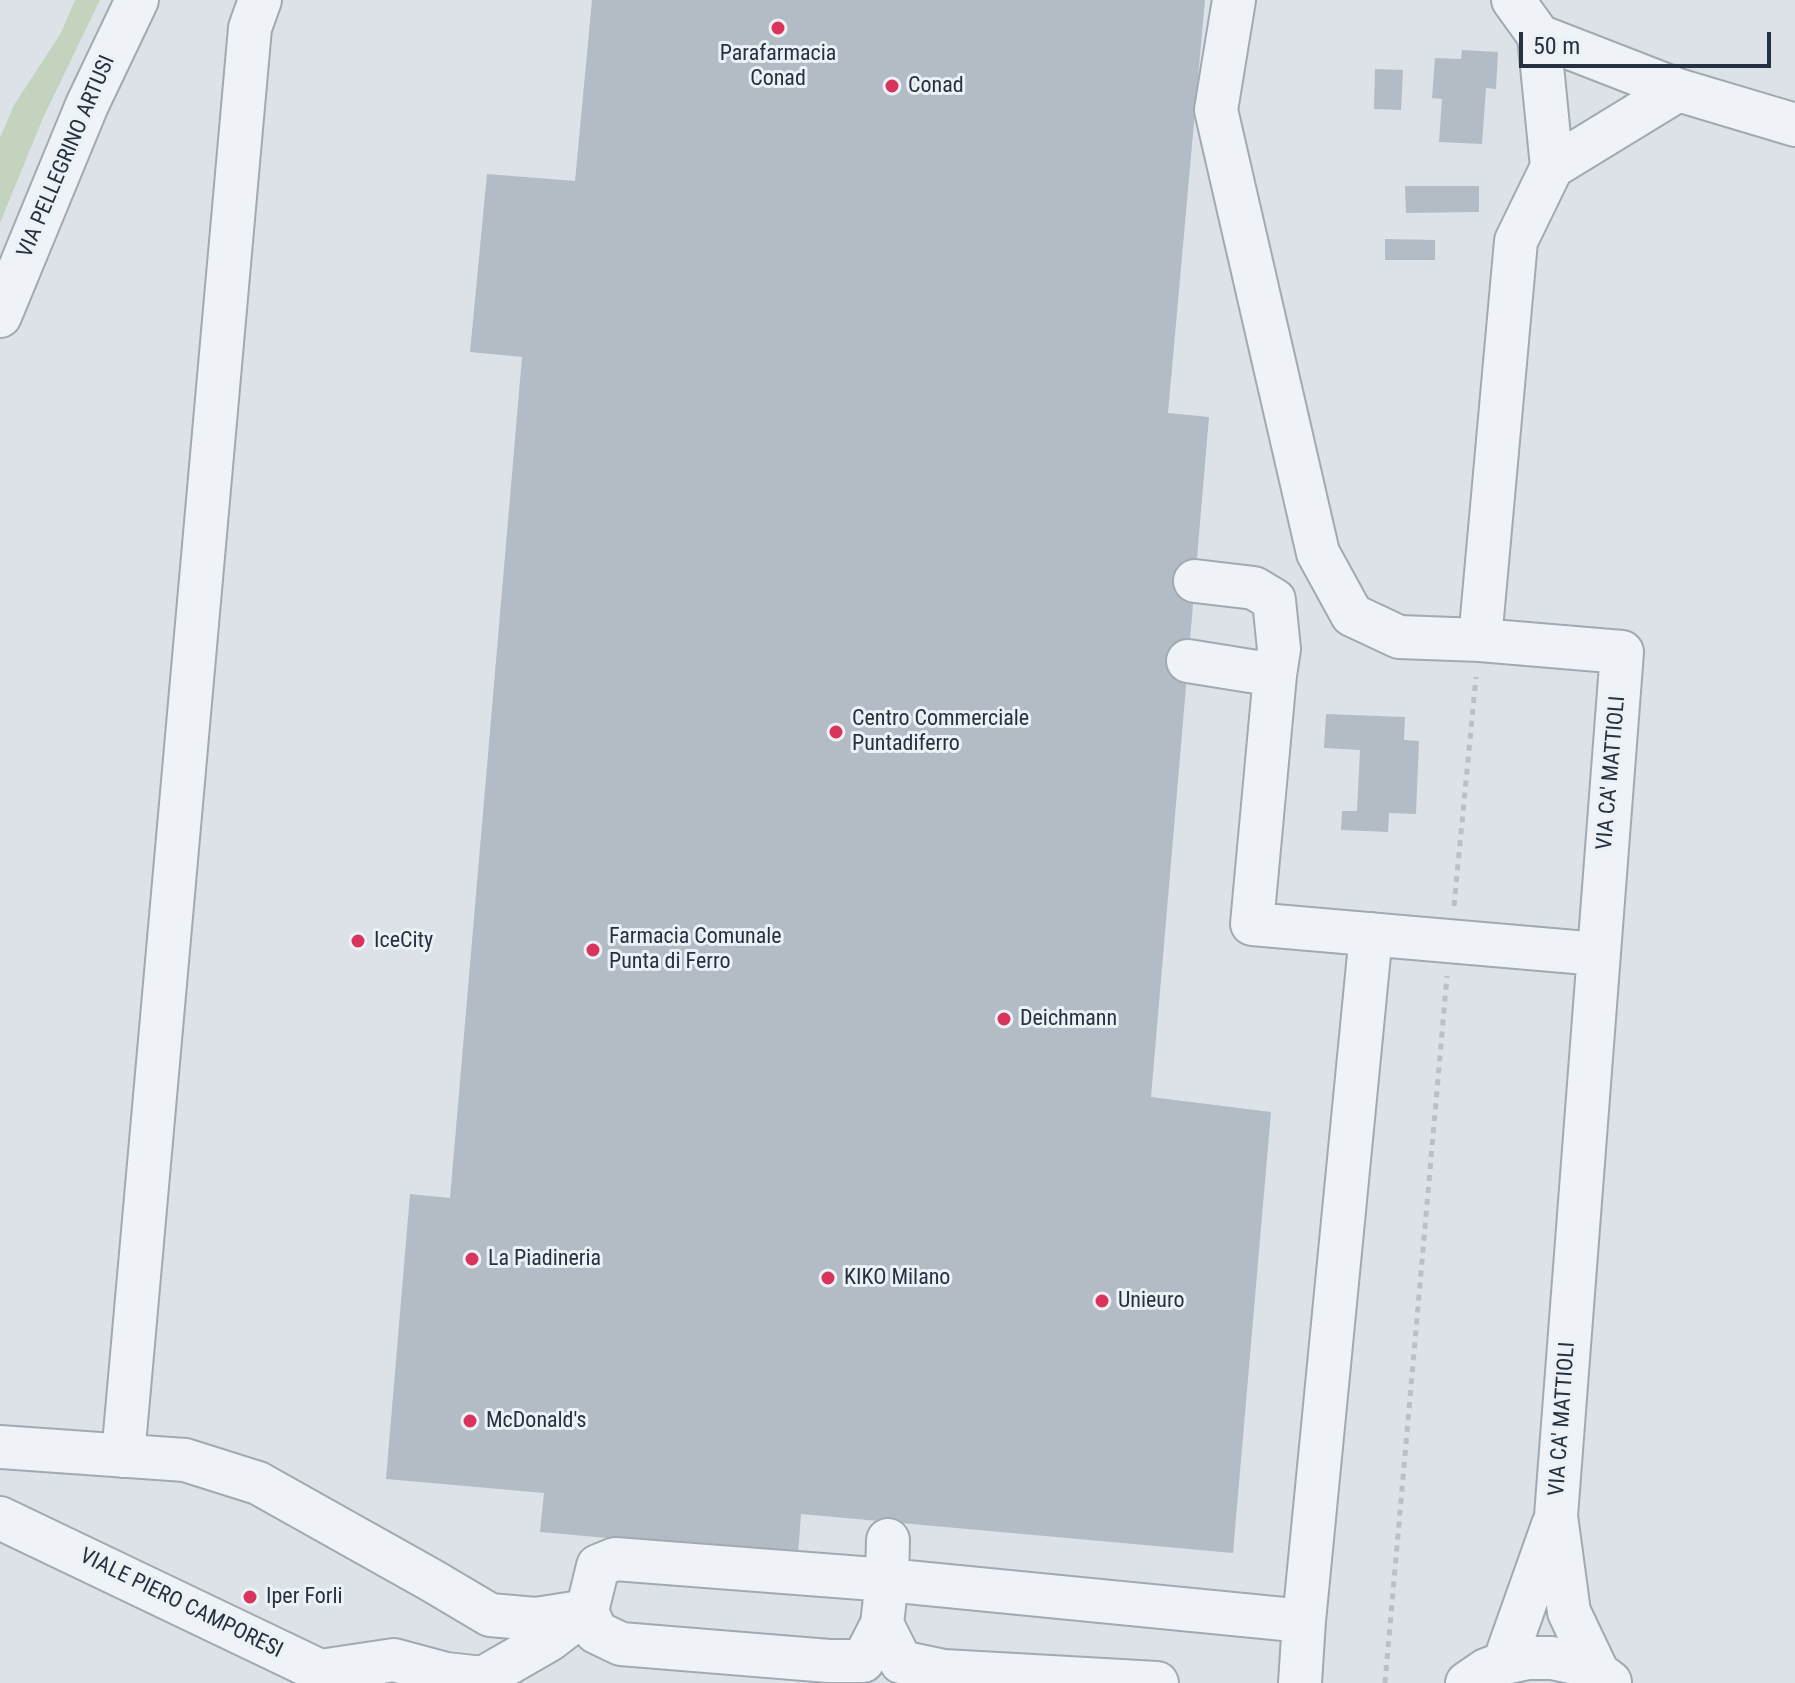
<!DOCTYPE html>
<html>
<head>
<meta charset="utf-8">
<style>
	body { margin:0 }
	#map { position:relative; width:1795px; height:1683px; overflow:hidden; background:#dce2e8; font-family:"Roboto Condensed",sans-serif }
	canvas { display:block }
	.scale { position:absolute; left:1519px; top:32px; width:252px; height:36px; box-sizing:border-box; border:4px solid #253140; border-top:0; padding-left:10px; font-size:24px; line-height:28px; white-space:nowrap; color:#253140; -webkit-text-stroke:6px #ecf1f6; paint-order:stroke }
</style>
</head>
<body>
<div id="map">
<canvas width="1795" height="1683"></canvas>
<div class="scale">50 m</div>
</div>
<script>
const c = document.querySelector('canvas').getContext('2d');
c.lineJoin = 'round';
function paint(path, color) { c.fillStyle = color; c.fill(path, 'evenodd'); }
const shape = rows => new Path2D(rows.map(r => 'M' + r).join(''));
function strokePath(path, color, width, dash) { c.strokeStyle = color; c.lineWidth = width; c.lineCap = dash ? 'butt' : 'round'; c.setLineDash(dash || []); c.stroke(path); }
function write(font, color, halo, rows, align = 'center') {
  c.font = font + ' "Roboto Condensed",sans-serif'; c.lineWidth = 6; c.setLineDash([]); c.textBaseline = 'middle'; c.strokeStyle = halo; c.fillStyle = color; for (const [text, x, y, turn = 0] of rows) {
    c.save(); c.translate(x, y); c.rotate((+turn || 0) * Math.PI / 180); c.textAlign = isNaN(turn) ? turn : align; if (halo) c.strokeText(text, 0, 0); c.fillText(text, 0, 0); c.restore();
  }
}
const green = shape([
	[75,0,100,0,43,118,0,223,0,138,14,105,61,33]
]);
const building = shape([
	[592,0,1205,0,1168,413,1209,417,1151,1097,1271,1112,1233,1553,801,1514,798,1555,540,1532,544,1493,386,1479,410,1194,450,1198,522,357,470,352,487,174,575,181],
	[1462,50,1498,52,1496,89,1486,88,1482,144,1439,142,1442,99,1432,98,1435,58,1461,59],
	[1375,69,1403,70,1401,110,1374,109],
	[1405,186,1479,186,1479,212,1406,213],
	[1385,239,1435,240,1435,260,1385,260],
	[1326,714,1405,717,1404,740,1419,741,1416,814,1389,813,1388,832,1341,830,1342,811,1357,811,1360,750,1324,748]
]);
const path = shape([
	[1454,906,1476,677],
	[1385,1683,1447,976]
]);
const minor = shape([
	[1234,0,1216,110,1318,553,1352,615,1399,637,1480,640,1622,652,1556,1516,1569,1612,1598,1673],
	[1539,36,1678,90,1795,125],
	[1552,167,1678,90],
	[0,316,87,105,137,0],
	[1195,581,1254,588,1274,600,1279,649,1275,675,1252,924,1598,954],
	[1480,640,1516,241,1552,167,1539,36,1513,0],
	[1188,661,1275,675],
	[0,1447,185,1460,258,1483,431,1580,490,1615,536,1619,587,1611],
	[123,1456,250,28,260,0],
	[0,1518,320,1671,364,1683],
	[888,1540,887,1580,882,1624,863,1661,829,1661,621,1644,596,1632,587,1611,598,1566,615,1559,887,1580,1304,1621],
	[882,1624,901,1662,944,1671,1157,1683],
	[1504,1663,1553,1525],
	[327,1670,394,1660,446,1674,483,1678,549,1640,583,1614],
	[1300,1683,1304,1621,1371,934],
	[1467,1683,1486,1670,1504,1663,1528,1658,1552,1658,1576,1663,1598,1673,1610,1682]
]);
const markers = [
	[778,28,8,"#da345c"],
	[892,86,8,"#da345c"],
	[836,732,8,"#da345c"],
	[358,941,8,"#da345c"],
	[593,950,8,"#da345c"],
	[1004,1019,8,"#da345c"],
	[472,1259,8,"#da345c"],
	[828,1278,8,"#da345c"],
	[1102,1301,8,"#da345c"],
	[470,1421,8,"#da345c"],
	[250,1597,8,"#da345c"]
];
const poiNames = [
	["Parafarmacia",778,54,"center"],
	["Conad",778,79,"center"],
	["Conad",908,86],
	["Centro Commerciale",852,719],
	["Puntadiferro",852,744],
	["Farmacia Comunale",609,937],
	["Punta di Ferro",609,962],
	["IceCity",374,941],
	["Deichmann",1020,1019],
	["La Piadineria",488,1259],
	["KIKO Milano",844,1278],
	["Unieuro",1118,1301],
	["McDonald's",486,1421],
	["Iper Forli",266,1597]
];
const streetNames = [
	["VIA PELLEGRINO ARTUSI",67,157,-67],
	["VIA CA' MATTIOLI",1612,773,-85],
	["VIA CA' MATTIOLI",1563,1419,-86],
	["VIALE PIERO CAMPORESI",181,1604,26]
];
paint(green, '#c4d3bd');
paint(building, '#b3bcc5');
strokePath(minor, '#a1a9b2', 46);
strokePath(path, '#bac0c7', 5, [6, 6]);
strokePath(minor, '#eff2f6', 42);
for (const [x, y, r, color] of markers) { const dot = new Path2D(); dot.arc(x, y, r, 0, 2 * Math.PI); c.fillStyle = color; c.fill(dot); strokePath(dot, '#ecf1f6', 3); }
write('22px', '#253140', '#ecf1f6', poiNames, 'left');
write('22px', '#253140', '#ecf1f6', streetNames);
</script>
</body>
</html>
